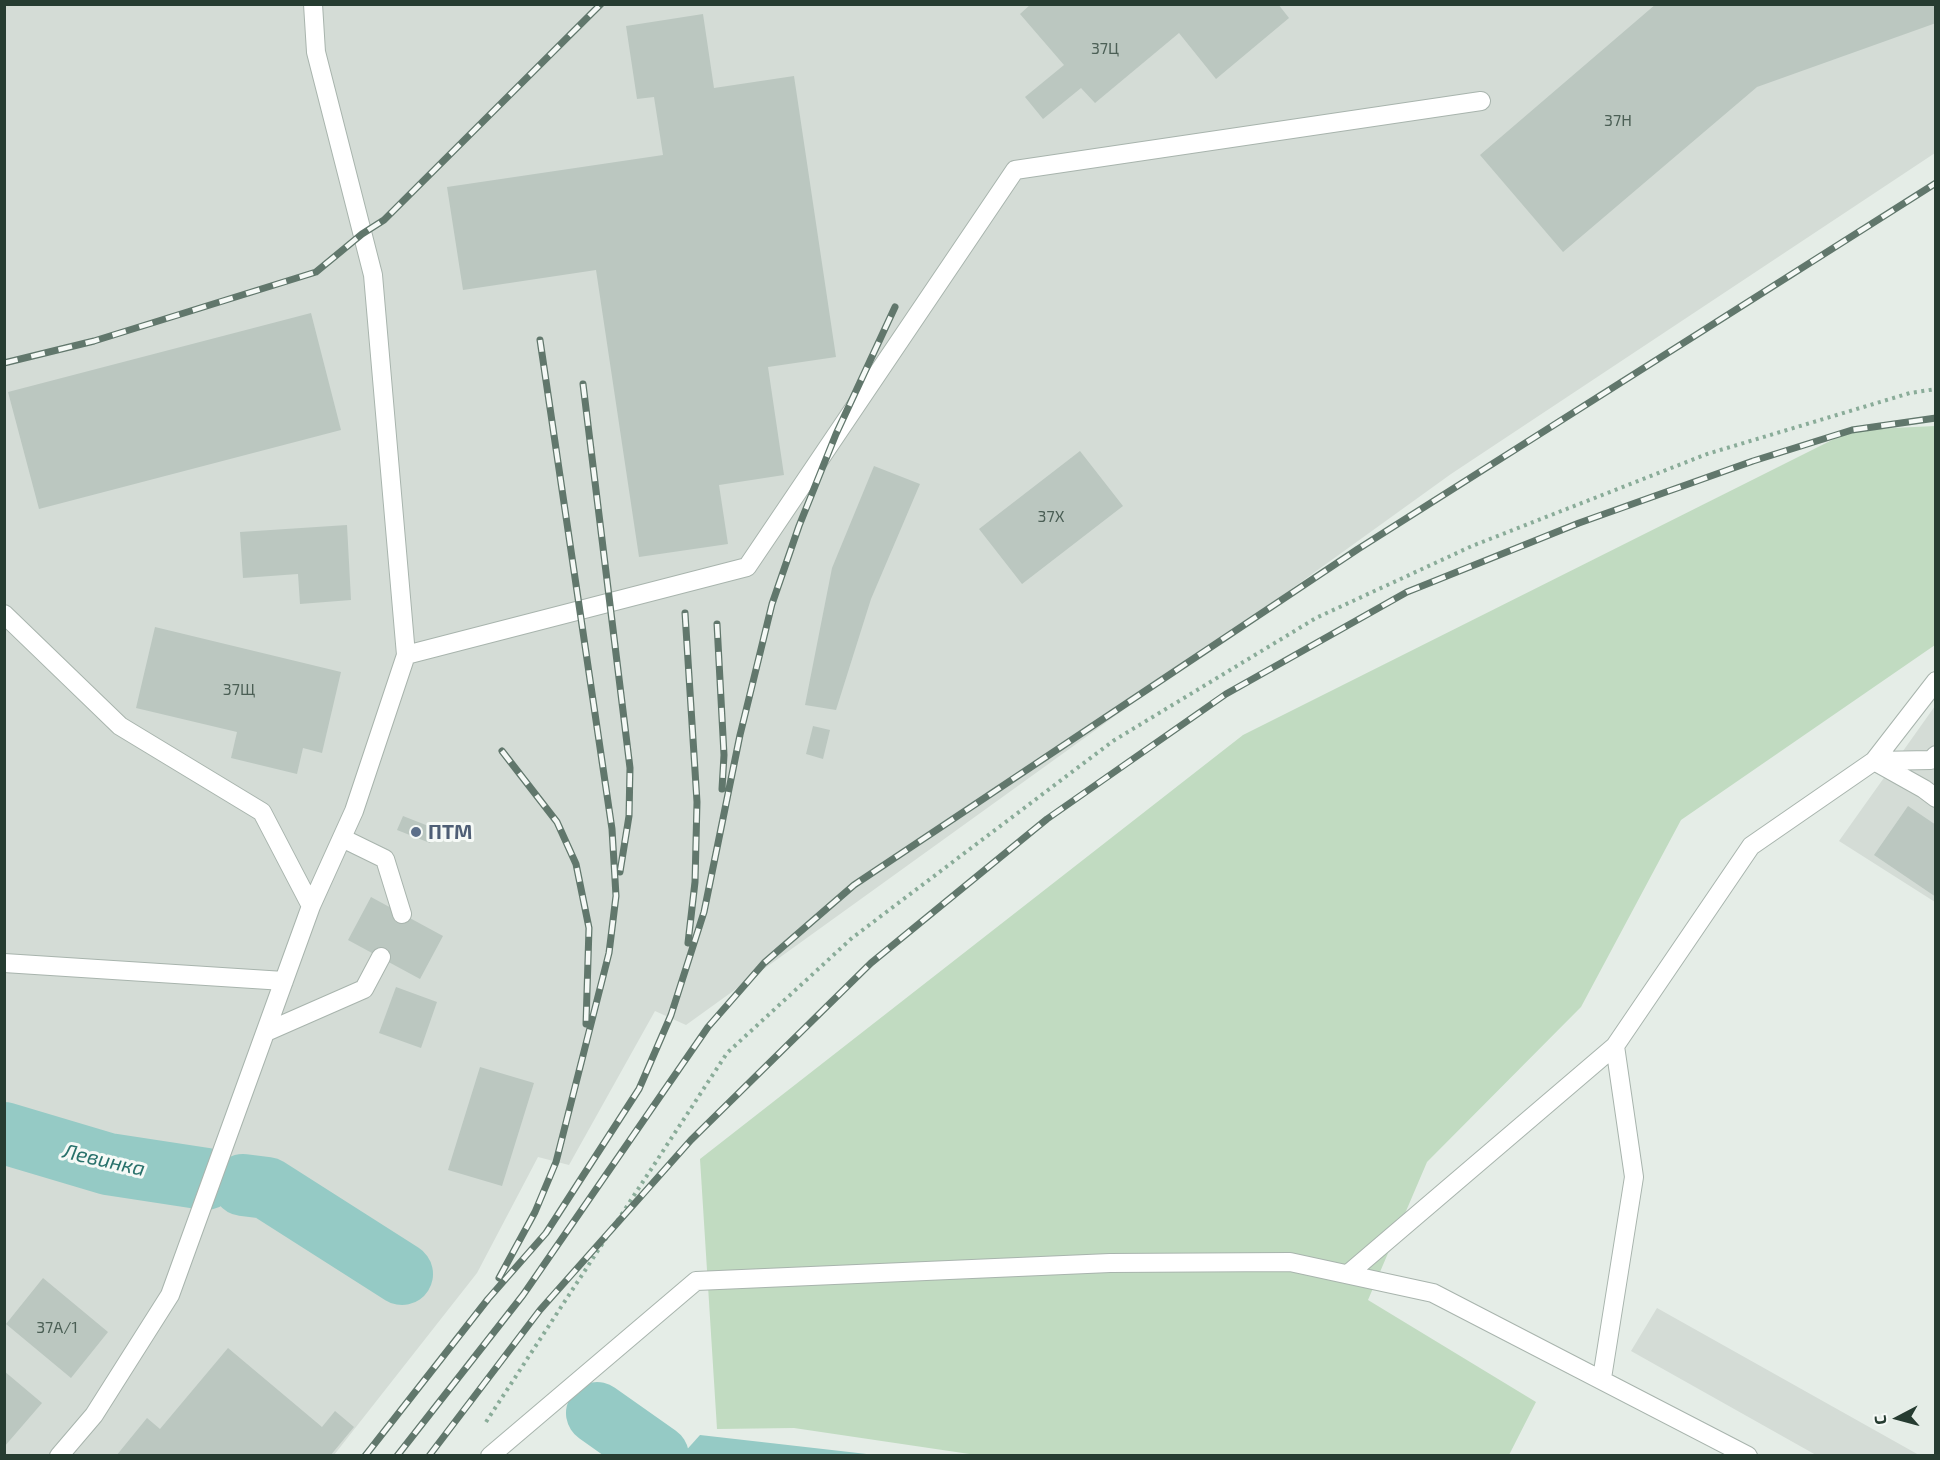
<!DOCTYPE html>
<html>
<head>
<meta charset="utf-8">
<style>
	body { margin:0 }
	#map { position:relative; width:1940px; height:1460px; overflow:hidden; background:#e5ede7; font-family:"Exo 2",sans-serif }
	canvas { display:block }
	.frame { position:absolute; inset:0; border:6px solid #263c31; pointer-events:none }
	.north { position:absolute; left:1868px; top:1388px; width:60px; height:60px; -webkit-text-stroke:4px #f5f9f6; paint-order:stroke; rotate:264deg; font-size:16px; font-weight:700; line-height:24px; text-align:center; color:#263c31 }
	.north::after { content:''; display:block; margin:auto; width:21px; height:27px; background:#263c31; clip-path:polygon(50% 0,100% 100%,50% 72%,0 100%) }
</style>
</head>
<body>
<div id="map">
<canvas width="1940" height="1460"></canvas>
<div class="frame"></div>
<div class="north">С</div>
</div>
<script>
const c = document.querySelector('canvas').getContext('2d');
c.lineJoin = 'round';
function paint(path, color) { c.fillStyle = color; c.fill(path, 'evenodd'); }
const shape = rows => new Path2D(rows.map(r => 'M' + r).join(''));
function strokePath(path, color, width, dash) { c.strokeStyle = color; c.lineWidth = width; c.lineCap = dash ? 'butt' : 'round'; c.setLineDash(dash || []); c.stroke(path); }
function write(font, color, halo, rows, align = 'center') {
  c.font = font + ' "Exo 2",sans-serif'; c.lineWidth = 6; c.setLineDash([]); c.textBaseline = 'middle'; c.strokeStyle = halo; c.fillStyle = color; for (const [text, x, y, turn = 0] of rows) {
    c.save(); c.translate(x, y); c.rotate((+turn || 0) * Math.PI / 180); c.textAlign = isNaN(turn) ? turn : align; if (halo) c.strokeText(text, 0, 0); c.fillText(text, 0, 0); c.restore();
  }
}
const built = shape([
	[5,5,1935,5,1935,153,1451,474,686,1025,655,1011,569,1165,538,1157,477,1273,334,1455,5,1456],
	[1935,706,1935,902,1839,841],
	[1657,1308,1919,1455,1816,1455,1631,1351]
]);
const green = shape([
	[1935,426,1935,645,1681,820,1581,1007,1427,1162,1368,1300,1536,1402,1509,1455,983,1456,794,1428,717,1429,700,1159,1243,735,1852,430]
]);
const water = shape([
	[700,1435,858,1453,875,1455,682,1455]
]);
const river = shape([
	[4,1133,108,1164,206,1179],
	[243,1185,267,1188,402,1274],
	[597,1413,658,1456]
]);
const building = shape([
	[1031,4,1278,4,1289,18,1216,79,1179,33,1095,103,1081,88,1043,119,1025,97,1064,65,1020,14],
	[1656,4,1936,4,1936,23,1757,87,1563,252,1480,155],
	[703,14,714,88,794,76,836,357,768,367,784,475,719,485,728,544,639,557,596,270,463,290,447,187,663,155,654,97,637,99,626,26],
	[311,313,341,430,39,509,8,392],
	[1080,451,1123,506,1022,584,979,529],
	[874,466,920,484,871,599,836,710,805,705,832,568],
	[347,525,351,600,300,604,298,574,243,578,240,532],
	[155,627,341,672,322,753,303,748,297,774,231,758,237,732,136,708],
	[813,726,830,730,823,759,806,754],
	[1908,806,1936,825,1936,897,1874,855],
	[403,816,436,829,430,843,397,830],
	[371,897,443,936,420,979,348,940],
	[396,987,437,1002,421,1048,379,1033],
	[480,1067,534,1083,502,1186,448,1170],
	[43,1278,108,1332,71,1378,6,1324],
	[228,1348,322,1427,335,1411,354,1427,330,1456,116,1456,147,1418,160,1429],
	[4,1371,42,1403,4,1447]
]);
const path = shape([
	[486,1422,727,1053,852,938,1113,741,1316,618,1472,546,1707,454,1910,393,1936,389]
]);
const service = shape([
	[4,614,120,726,262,812,311,906,170,1295,94,1415,59,1456],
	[406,655,747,567,1015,170,1481,101],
	[1936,681,1874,761,1931,760,1936,755],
	[342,838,385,859,402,914],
	[311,906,354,811,406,655,373,275,316,52,313,4],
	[4,963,284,981],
	[266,1032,364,989,381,957],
	[1348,1274,1615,1046],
	[1602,1378,1634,1177,1615,1046,1751,846,1874,761,1924,789,1936,798],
	[490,1456,696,1281,1110,1263,1290,1262,1433,1293,1748,1456]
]);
const rail = shape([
	[4,363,94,341,316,272,362,234,384,220,601,4],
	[583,384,630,768,629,816,620,872],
	[685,613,697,802,695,882,688,943],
	[717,624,724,755,722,789],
	[502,751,557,822,576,864,589,928,586,1024],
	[499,1278,535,1212,556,1162,609,953,616,896,612,829,540,340],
	[365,1456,488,1299,546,1233,639,1089,671,1015,704,912,740,735,772,604,799,526,836,434,895,307],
	[397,1456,523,1295,708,1027,764,963,854,885,1358,549,1936,183],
	[429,1456,540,1310,691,1140,871,963,1047,819,1226,694,1407,592,1579,523,1753,461,1852,430,1936,418]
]);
const markers = [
	[416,832,6,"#5c6f8a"]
];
const numberNames = [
	["37Ц",1105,49],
	["37Н",1618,121],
	["37Х",1051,517],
	["37Щ",239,690],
	["37А/1",57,1328]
];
const serviceNames = [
	["ПТМ",428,832]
];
const waterNames = [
	["Левинка",104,1160,13]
];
paint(built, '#d4dcd6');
paint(green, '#c1dbc1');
paint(water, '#95cac5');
strokePath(river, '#95cac5', 62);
paint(building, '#bbc7c0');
strokePath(service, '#a8b4ad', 20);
strokePath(path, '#8aac99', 4, [3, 4.5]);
strokePath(service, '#fff', 18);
strokePath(rail, '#61776c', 7);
strokePath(rail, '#f5f9f6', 4.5, [14]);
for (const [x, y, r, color] of markers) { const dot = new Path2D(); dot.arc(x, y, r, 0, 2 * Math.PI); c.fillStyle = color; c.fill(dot); strokePath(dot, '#f5f9f6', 2); }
write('16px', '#4b5f55', null, numberNames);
write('bold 20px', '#4e5e75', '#f5f9f6', serviceNames, 'left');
write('italic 21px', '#28716b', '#f5f9f6', waterNames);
</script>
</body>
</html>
